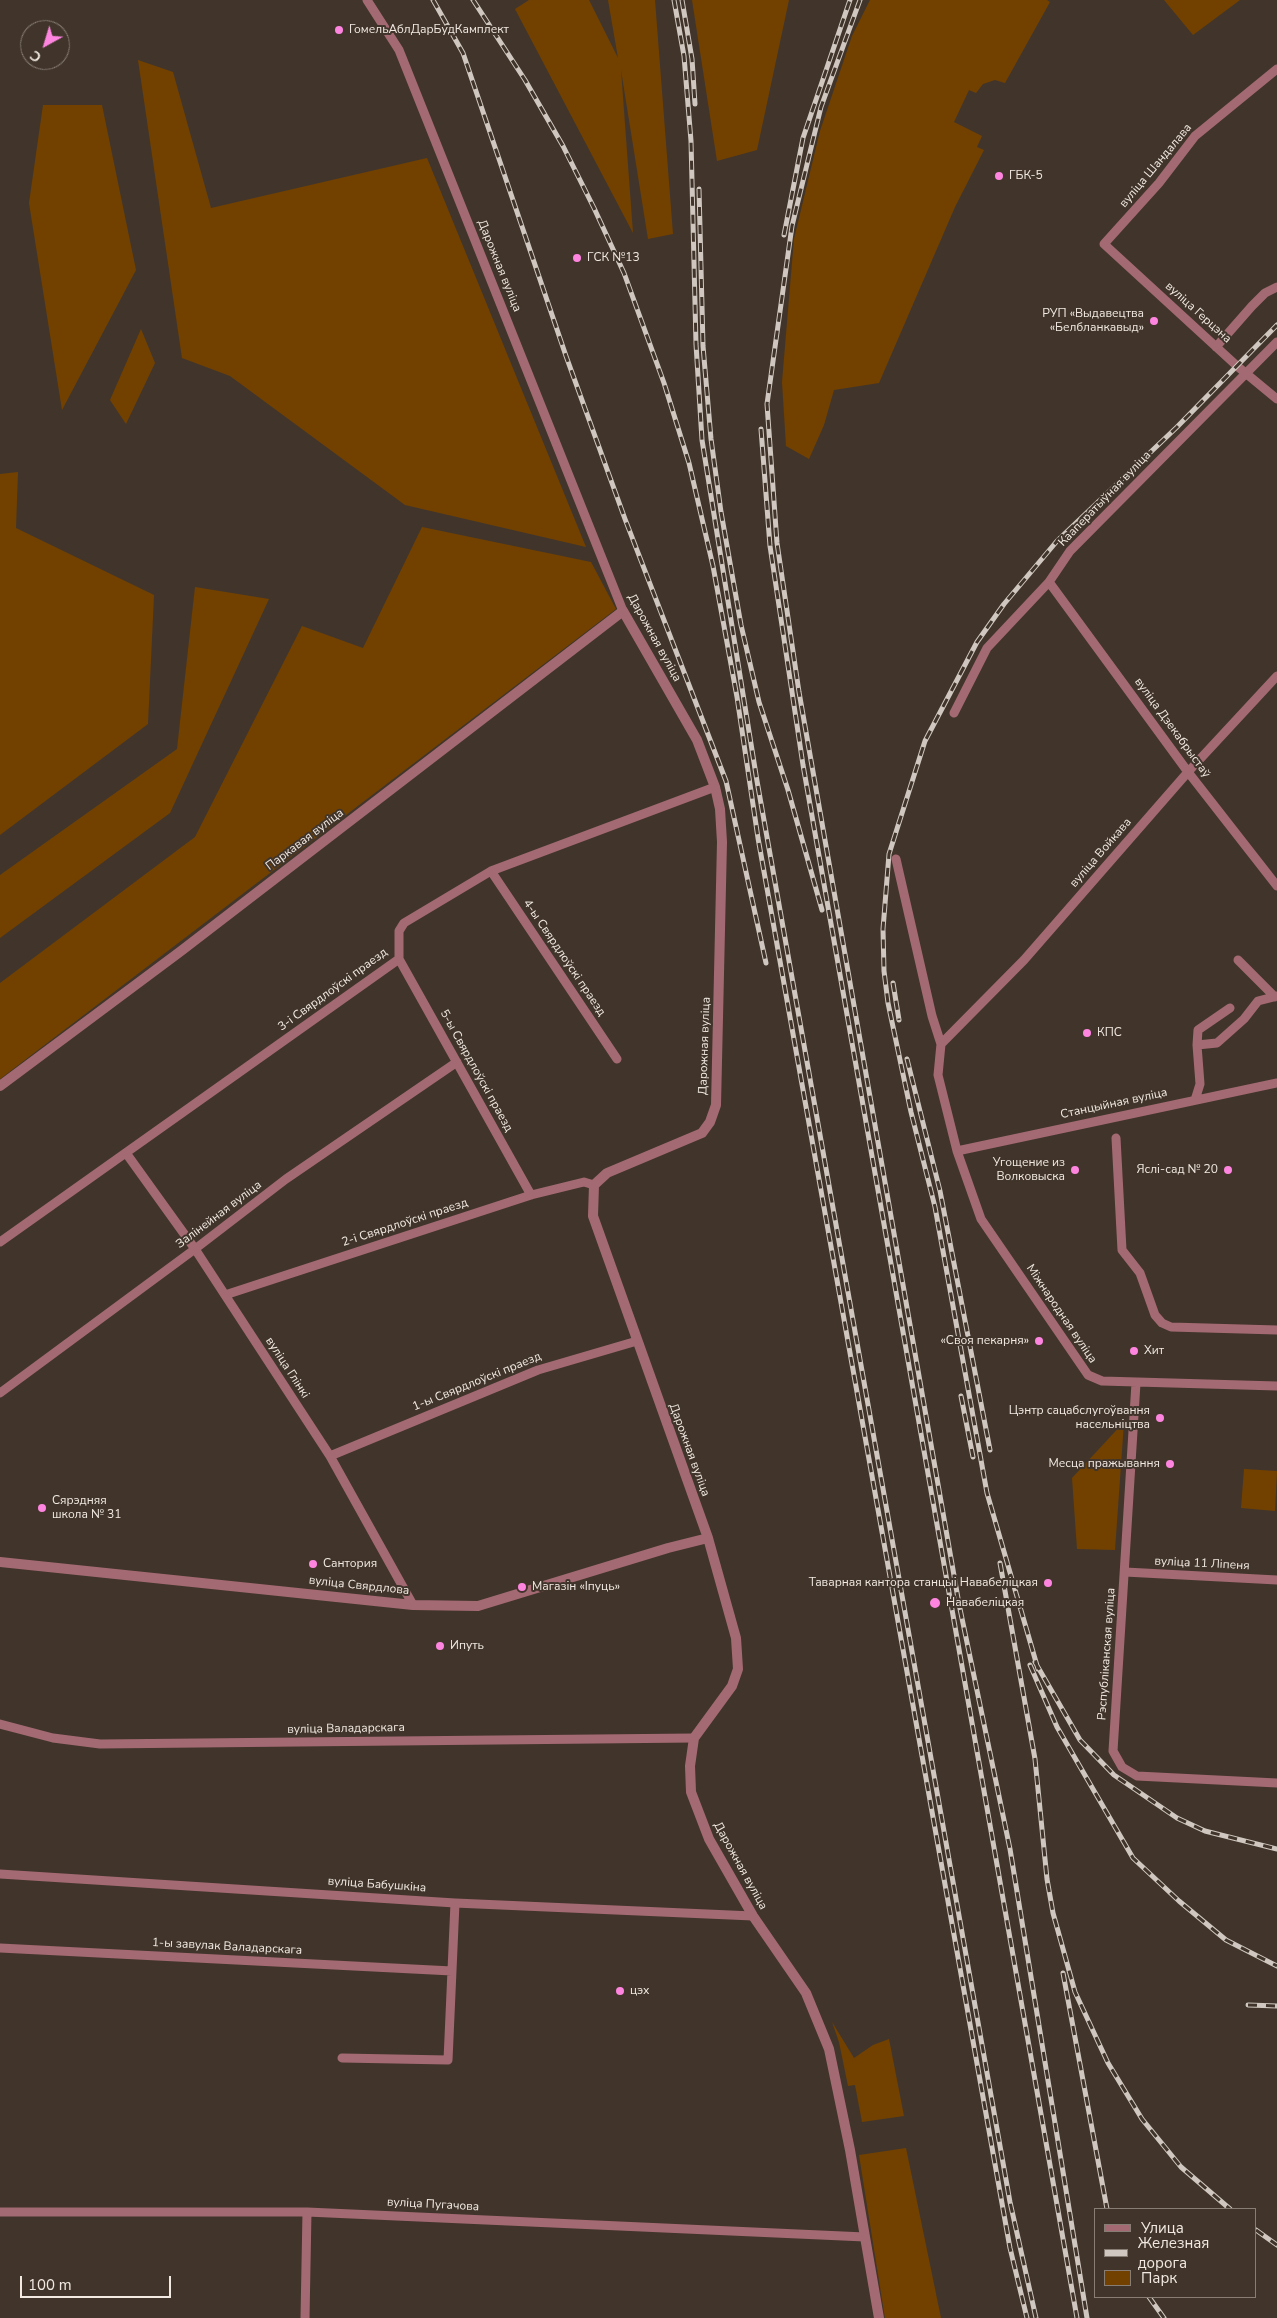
<!DOCTYPE html>
<html>
<head>
<meta charset="utf-8">
<style>
	body { margin:0 }
	#map { position:relative; width:1277px; height:2318px; overflow:hidden; background:#41352b; font-family:"Nunito Sans",sans-serif }
	canvas { display:block }
	.legend { position:absolute; left:1094px; top:2208px; width:162px; height:90px; box-sizing:border-box; background:#41352b; border:1px solid #877d74; margin:0; padding:6px 9px; list-style:none; font-size:15px; color:#f1e9e2 }
	.legend li { display:flex; align-items:center; gap:10px; height:25px }
	.legend b { width:25px; border:1px solid #877d74 }
	.north { position:absolute; left:20px; top:20px; width:50px; height:50px; box-sizing:border-box; background:#41352b; border:1px solid #877d74; border-radius:50%; rotate:219deg; font-size:14px; font-weight:700; line-height:20px; text-align:center; color:#f1e9e2 }
	.north::after { content:''; display:block; margin:auto; width:18px; height:22px; background:#fe85df; clip-path:polygon(50% 0,100% 100%,50% 72%,0 100%) }
	.scale { position:absolute; left:20px; top:2276px; width:151px; height:22px; box-sizing:border-box; border:2px solid #f1e9e2; border-top:0; padding-left:6px; font-size:15px; line-height:18px; white-space:nowrap; color:#f1e9e2; -webkit-text-stroke:4px #41352b; paint-order:stroke }
</style>
</head>
<body>
<div id="map">
<canvas width="1277" height="2318"></canvas>
<ul class="legend">
<li><b style="height:6px;background:#a46a74"></b>Улица</li>
<li><b style="height:6px;background:#d0c8c0"></b>Железная дорога</li>
<li><b style="height:14px;background:#724100"></b>Парк</li>
</ul>
<div class="north">С</div>
<div class="scale">100 m</div>
</div>
<script>
const c = document.querySelector('canvas').getContext('2d');
c.lineJoin = 'round';
function paint(path, color) { c.fillStyle = color; c.fill(path, 'evenodd'); }
const shape = rows => new Path2D(rows.map(r => 'M' + r).join(''));
function strokePath(path, color, width, dash) { c.strokeStyle = color; c.lineWidth = width; c.lineCap = dash ? 'butt' : 'round'; c.setLineDash(dash || []); c.stroke(path); }
function write(font, color, halo, rows, align = 'center') {
  c.font = font + ' "Nunito Sans",sans-serif'; c.lineWidth = 4; c.setLineDash([]); c.textBaseline = 'middle'; c.strokeStyle = halo; c.fillStyle = color; for (const [text, x, y, turn = 0] of rows) {
    c.save(); c.translate(x, y); c.rotate((+turn || 0) * Math.PI / 180); c.textAlign = isNaN(turn) ? turn : align; if (halo) c.strokeText(text, 0, 0); c.fillText(text, 0, 0); c.restore();
  }
}
const green = shape([
	[529,0,589,0,618,58,608,0,655,0,673,234,648,239,621,70,633,233,515,9],
	[692,0,789,0,757,150,717,161],
	[870,0,1047,0,1050,2,1005,83,995,80,983,84,976,93,969,90,954,122,982,136,977,147,984,150,955,207,879,383,834,390,824,425,809,459,786,446,782,382,794,239,820,131,852,36],
	[1164,0,1240,0,1193,35],
	[138,60,173,72,211,208,427,158,586,547,405,505,230,376,182,358],
	[43,105,102,105,136,270,62,410,29,203],
	[141,329,155,363,126,424,110,400],
	[18,472,16,528,154,595,148,724,0,835,0,474],
	[422,527,591,562,616,609,0,1079,0,983,195,837,302,626,363,648],
	[195,587,269,599,170,813,0,938,0,875,177,749],
	[1124,1422,1115,1550,1077,1549,1072,1478],
	[1244,1469,1277,1471,1275,1511,1241,1508],
	[832,2022,854,2058,873,2045,889,2039,904,2116,862,2122,855,2085,848,2086,839,2042],
	[906,2148,941,2318,885,2318,859,2155]
]);
const minor = shape([
	[367,0,399,50,623,611],
	[1277,69,1195,136,1159,183,1104,244,1237,366,1277,399],
	[1216,347,1252,306,1265,293,1277,287],
	[1049,582,1188,772,1277,886],
	[954,713,987,648,1049,582,1070,551,1277,342],
	[896,859,932,1016,941,1044,938,1075,957,1151,981,1219,1088,1375,1102,1381,1277,1386],
	[491,871,617,1059],
	[399,959,531,1195],
	[1238,960,1275,997],
	[941,1044,1024,960,1188,772,1277,676],
	[1197,1045,1198,1030,1230,1008],
	[1195,1100,1200,1084,1197,1045,1217,1043,1244,1019,1258,1001,1277,996],
	[1116,1138,1122,1250,1140,1273,1155,1315,1162,1323,1171,1327,1277,1330],
	[957,1151,1277,1083],
	[126,1153,195,1249,330,1456,413,1605],
	[0,1242,399,959,399,931,404,923,491,871,715,787],
	[225,1295,531,1195,584,1182,594,1185],
	[1136,1383,1113,1751,1122,1767,1137,1776,1277,1783],
	[0,1393,195,1249,286,1179,457,1062],
	[330,1456,538,1370,637,1341],
	[1125,1572,1277,1580],
	[0,1724,53,1738,100,1744,694,1738],
	[0,1874,455,1903,753,1916],
	[0,1948,452,1971],
	[342,2058,448,2060,455,1903],
	[0,2212,307,2212,865,2237],
	[305,2318,307,2212]
]);
const tertiary = shape([
	[0,1086,181,951,623,611,697,740,715,787,720,809,722,842,716,1105,710,1122,702,1133,607,1173,594,1185,593,1216,708,1538,736,1638,738,1669,732,1686,694,1738,690,1766,691,1792,709,1839,753,1916,806,1993,829,2049,850,2150,879,2318],
	[0,1562,413,1605,478,1606,668,1548,708,1538]
]);
const rail = shape([
	[433,0,463,53,566,356,625,519,726,781,766,963],
	[473,0,525,80,563,146,594,208,624,273,664,383,689,463,713,566,737,697,758,838,1010,2248,1027,2318],
	[674,0,684,56,691,141,696,344,702,440,757,781,1010,2202,1036,2318],
	[682,0,692,59,695,104],
	[860,0,821,107,792,226,767,404,777,543,799,692,959,1604,1010,1849,1087,2318],
	[699,189,703,346,711,439,721,512,741,625,759,702,788,790,822,910],
	[784,235,803,138,850,0],
	[761,429,770,546,803,765,1077,2318],
	[893,983,899,1020],
	[907,1059,940,1191,990,1450],
	[961,1396,973,1457],
	[1000,1563,1035,1759,1047,1879,1053,1913,1075,1992,1108,2063,1142,2119,1181,2167,1230,2209],
	[1035,1662,1080,1740,1114,1775,1177,1818,1205,1831,1277,1849],
	[1030,1665,1057,1727,1133,1858,1179,1901,1226,1940,1277,1966],
	[1038,1669,987,1493,935,1207,911,1112,888,1003,884,971,883,929,889,854,925,741,977,642,1004,604,1057,541,1177,427,1277,325],
	[1063,1973,1107,2209],
	[1248,2005,1277,2006],
	[1256,2230,1277,2245],
	[1149,2297,1164,2318]
]);
const markers = [
	[339,30,5,"#fe85df"],
	[999,176,5,"#fe85df"],
	[577,258,5,"#fe85df"],
	[1154,321,5,"#fe85df"],
	[1087,1033,5,"#fe85df"],
	[1075,1170,5,"#fe85df"],
	[1228,1170,5,"#fe85df"],
	[1039,1341,5,"#fe85df"],
	[1134,1351,5,"#fe85df"],
	[1160,1418,5,"#fe85df"],
	[1170,1464,5,"#fe85df"],
	[42,1508,5,"#fe85df"],
	[313,1564,5,"#fe85df"],
	[1048,1583,5,"#fe85df"],
	[522,1587,5,"#fe85df"],
	[935,1603,6,"#fe85df"],
	[440,1646,5,"#fe85df"],
	[620,1991,5,"#fe85df"]
];
const poiNames = [
	["ГомельАблДарБудКамплект",349,30],
	["ГБК-5",1009,176],
	["ГСК №13",587,258],
	["РУП «Выдавецтва",1144,314,"right"],
	["«Белбланкавыд»",1144,328,"right"],
	["КПС",1097,1033],
	["Угощение из",1065,1163,"right"],
	["Волковыска",1065,1177,"right"],
	["Яслі-сад № 20",1218,1170,"right"],
	["«Своя пекарня»",1029,1341,"right"],
	["Хит",1144,1351],
	["Цэнтр сацабслугоўвання",1150,1411,"right"],
	["насельніцтва",1150,1425,"right"],
	["Месца пражывання",1160,1464,"right"],
	["Сярэдняя",52,1501],
	["школа № 31",52,1515],
	["Сантория",323,1564],
	["Таварная кантора станцыі Навабеліцкая",1038,1583,"right"],
	["Магазін «Іпуць»",532,1587],
	["Навабеліцкая",946,1603],
	["Ипуть",450,1646],
	["цэх",630,1991]
];
const streetNames = [
	["вуліца Шандалава",1156,166,-50],
	["Дарожная вуліца",499,266,68],
	["вуліца Герцэна",1198,313,42],
	["Кааператыўная вуліца",1105,499,-46],
	["Дарожная вуліца",654,638,61],
	["вуліца Дзекабрыстаў",1172,728,54],
	["Паркавая вуліца",305,840,-37],
	["вуліца Войкава",1101,853,-49],
	["4-ы Свярдлоўскі праезд",564,958,56],
	["3-і Свярдлоўскі праезд",333,990,-36],
	["Дарожная вуліца",705,1046,-88],
	["5-ы Свярдлоўскі праезд",476,1071,61],
	["Станцыйная вуліца",1114,1104,-12],
	["Залінейная вуліца",219,1215,-37],
	["2-і Свярдлоўскі праезд",405,1223,-18],
	["Міжнародная вуліца",1061,1314,56],
	["вуліца Глінкі",287,1368,57],
	["1-ы Свярдлоўскі праезд",477,1382,-22],
	["Дарожная вуліца",689,1450,70],
	["вуліца 11 Ліпеня",1202,1564,3],
	["вуліца Свярдлова",359,1586,6],
	["Рэспубліканская вуліца",1107,1654,-86],
	["вуліца Валадарскага",346,1729,-1],
	["Дарожная вуліца",740,1866,61],
	["вуліца Бабушкіна",377,1885,4],
	["1-ы завулак Валадарскага",227,1947,3],
	["вуліца Пугачова",433,2205,3]
];
paint(green, '#724100');
strokePath(minor, '#a46a74', 9);
strokePath(tertiary, '#a46a74', 10);
strokePath(rail, '#d0c8c0', 5);
strokePath(rail, '#41352b', 3, [9]);
for (const [x, y, r, color] of markers) { const dot = new Path2D(); dot.arc(x, y, r, 0, 2 * Math.PI); c.fillStyle = color; c.fill(dot); strokePath(dot, '#41352b', 2); }
write('12px', '#f1e9e2', '#41352b', poiNames, 'left');
write('12px', '#f1e9e2', '#41352b', streetNames);
</script>
</body>
</html>
